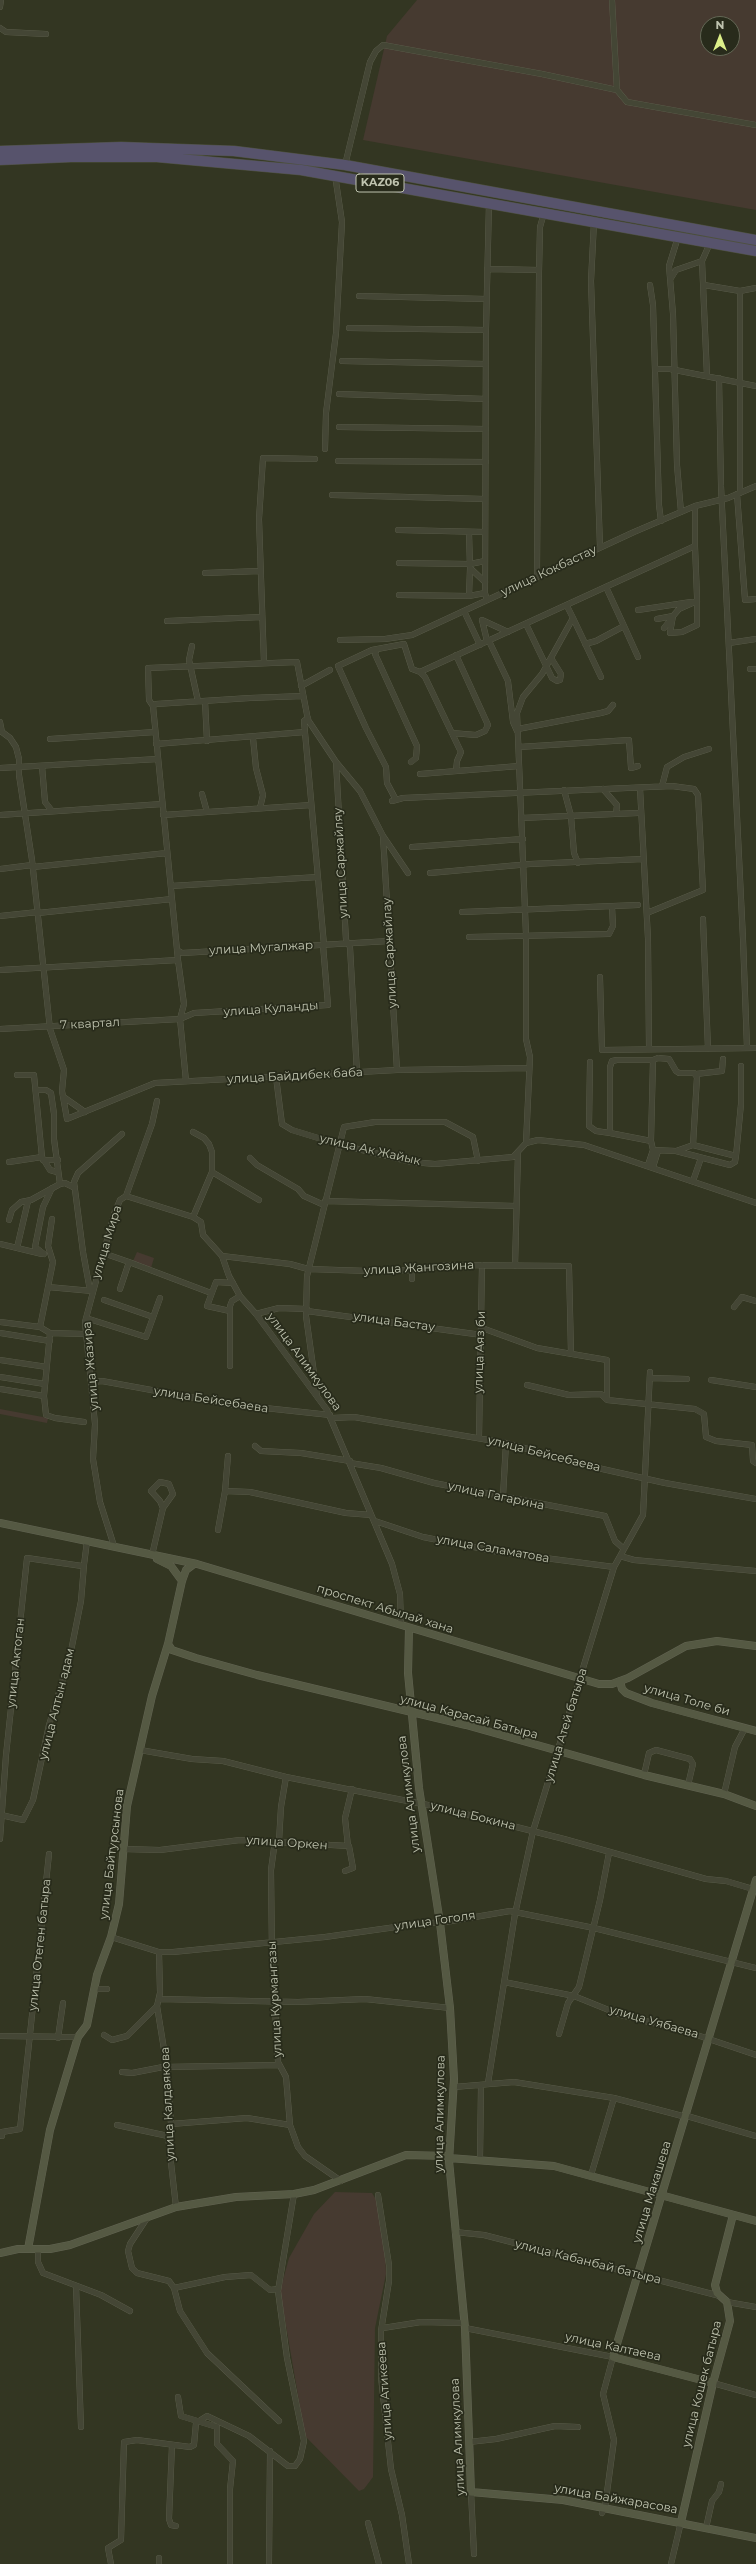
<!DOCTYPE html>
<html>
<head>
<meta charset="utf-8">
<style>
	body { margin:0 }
	#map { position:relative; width:756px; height:2564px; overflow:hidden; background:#333622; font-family:Montserrat,sans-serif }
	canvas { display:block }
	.north { position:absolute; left:700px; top:16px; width:40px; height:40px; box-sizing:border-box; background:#282b1b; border:1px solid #646856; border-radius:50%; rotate:0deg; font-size:11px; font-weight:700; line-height:16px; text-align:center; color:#bfc3af }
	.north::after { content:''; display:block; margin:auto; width:14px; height:18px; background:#dcef88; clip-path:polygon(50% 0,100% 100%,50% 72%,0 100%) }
</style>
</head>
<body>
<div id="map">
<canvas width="756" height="2564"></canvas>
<div class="north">N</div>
</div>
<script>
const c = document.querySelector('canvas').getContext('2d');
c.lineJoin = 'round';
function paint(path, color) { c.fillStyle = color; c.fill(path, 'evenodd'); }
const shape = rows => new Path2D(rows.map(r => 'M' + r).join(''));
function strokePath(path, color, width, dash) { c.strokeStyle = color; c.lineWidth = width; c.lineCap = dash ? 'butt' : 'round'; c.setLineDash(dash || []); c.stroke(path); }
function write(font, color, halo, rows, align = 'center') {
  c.font = font + ' Montserrat,sans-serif'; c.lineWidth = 3.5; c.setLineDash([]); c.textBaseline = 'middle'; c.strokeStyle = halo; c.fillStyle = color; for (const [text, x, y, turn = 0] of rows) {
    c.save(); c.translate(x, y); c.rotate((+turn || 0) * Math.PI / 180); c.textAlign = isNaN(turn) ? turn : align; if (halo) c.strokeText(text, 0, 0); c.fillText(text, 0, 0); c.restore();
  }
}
const green = shape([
	[417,0,756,0,756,210,363,140,387,36],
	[708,24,732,24,732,48,708,48],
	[137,1252,154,1258,151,1268,133,1261],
	[0,1409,48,1418,47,1423,0,1414],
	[335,2192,372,2193,377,2201,385,2249,386,2274,375,2328,373,2477,364,2489,359,2491,305,2436,280,2291,289,2258,314,2214]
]);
const street = shape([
	[612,0,617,90],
	[0,7,1,0],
	[0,28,6,32,46,34],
	[345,165,370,62,376,51,383,45,542,74,617,90,627,102,756,125],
	[594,222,591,281,600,547],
	[678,237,669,266,673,314,677,465,681,512],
	[702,261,707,376],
	[487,269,539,270],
	[671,278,676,270,702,261,710,243],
	[650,285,653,305,659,505,661,521],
	[704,285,740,291,756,288],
	[740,291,740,493],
	[359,296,486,299],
	[349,328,486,330],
	[342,361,486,364],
	[655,367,656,369,670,369,756,386],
	[719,378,721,486,743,939,747,1048],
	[339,394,486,399],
	[339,427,486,429],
	[325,449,326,413,336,333,342,222,335,175],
	[338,461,486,462],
	[737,494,745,600,756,599],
	[332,495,485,499],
	[398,530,485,532],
	[469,532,470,568,485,582],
	[695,546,697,597,697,625,682,632,670,633,673,616,679,609,697,601],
	[399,563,470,564,485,561],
	[205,573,260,571],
	[537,575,539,273,540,227,544,213],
	[606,587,624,626],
	[399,595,469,596,485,593],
	[469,596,470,568],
	[487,600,485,593,486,330,489,203],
	[638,610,691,602],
	[464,611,480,645],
	[573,618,601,677],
	[657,619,673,616],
	[482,620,508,632],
	[482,620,487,641],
	[167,621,262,617],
	[526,624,552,678,557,681,560,680,561,674,551,658],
	[664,628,672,618],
	[340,640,385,639,412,635,634,532,695,506,728,498,756,486],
	[489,641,508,681,513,722,517,731],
	[729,643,756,639],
	[585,644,596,641,624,626,638,657],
	[192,646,189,660,198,701],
	[376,651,375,654,417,746,416,758,411,762],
	[264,663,259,519,263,458,315,459],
	[750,669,756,669],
	[420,672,425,677,461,752,457,761,456,771],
	[301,686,330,670],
	[205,701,207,741],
	[153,706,156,704,250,698,303,696],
	[308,718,304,721,324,945],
	[0,722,2,732,10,738,16,747,19,759,19,775,32,860,50,1029,64,1070,62,1091,67,1119,155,1083,397,1070,529,1068],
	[518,729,601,713,608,711,613,705],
	[452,733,476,735,485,731,488,725,456,655],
	[253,738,256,768,263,795,260,808],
	[50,739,155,732],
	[156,744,305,732],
	[519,747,629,740,631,768,638,766],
	[336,762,346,940,350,947,357,1073],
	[42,766,45,802,52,811],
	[0,768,158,759],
	[420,774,519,766],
	[662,786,667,767,684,757,709,749],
	[640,788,648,939,649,1049],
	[603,789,617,805,616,814],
	[564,790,571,816,574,853,578,863],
	[202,794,207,812],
	[396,800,387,783,386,767,366,728,338,666,372,650,404,644,412,669,420,672,695,546,695,506],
	[392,801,403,798,672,786,694,789,698,795,703,890,647,913],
	[0,815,162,804],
	[163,815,311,805],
	[521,818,638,813],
	[383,836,397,1070],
	[412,847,523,839],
	[33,867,167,853],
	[0,869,32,865],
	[430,873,530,864,643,859],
	[171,886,318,877],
	[462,912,638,905],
	[38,913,172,899],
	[0,916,38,912],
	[703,919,708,1049],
	[469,937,609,934,613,926,612,907],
	[177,950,182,953,389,941],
	[178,960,184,1004,180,1019,186,1081],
	[0,970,178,960,153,706,149,700,148,668,297,662,308,720,336,762,360,791,383,836,408,873],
	[600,977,602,1050,756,1048],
	[0,1029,180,1019,194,1013,328,1005,323,945],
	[658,1058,669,1059,676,1071,679,1073,694,1073,697,1077,693,1145,676,1151,653,1150,651,1141,653,1060,658,1058],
	[590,1062,589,1126,596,1131,610,1133],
	[696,1074,722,1071,723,1059],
	[17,1075,34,1075,42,1157,50,1170,57,1172],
	[276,1077,282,1124,292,1130,341,1145,412,1162,435,1164,513,1157,526,1143],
	[36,1090,46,1090,51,1093,54,1114,54,1139,60,1184],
	[65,1098,85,1112],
	[193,1132,204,1138,209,1144,212,1152,212,1172],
	[651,1141,610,1133,610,1067,612,1061,617,1060,653,1060],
	[526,1143,530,1057,526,1039,526,935,517,713,523,697,542,674,573,618,567,606],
	[526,1143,538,1140,584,1145,756,1203],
	[693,1145,736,1156,741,1104,741,1066],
	[676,1151,730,1165,735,1162,736,1156],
	[250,1158,257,1165,298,1189,304,1196,324,1205],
	[43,1160,58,1160],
	[9,1162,42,1157],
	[648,1165,653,1150],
	[653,1167,658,1151],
	[693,1181,701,1158],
	[126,1196,152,1124,157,1101],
	[325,1201,516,1206],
	[193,1217,212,1172,259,1200],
	[52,1219,48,1246,53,1262,40,1327,50,1333,85,1334],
	[9,1220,12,1210,21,1202,31,1200,60,1184,65,1183,75,1188],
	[0,1244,42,1254],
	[17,1248,28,1201],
	[103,1253,129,1262,120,1289],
	[44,1254,35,1247,43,1207,52,1188],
	[222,1256,290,1264,308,1269,369,1271,413,1270,449,1265,569,1266,571,1353],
	[129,1262,211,1293],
	[515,1266,518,1153],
	[412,1279,412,1270],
	[48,1287,92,1291],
	[92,1291,89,1285,83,1252,74,1182,78,1173,122,1134],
	[104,1300,153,1317],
	[734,1307,742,1297,756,1301],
	[230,1311,207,1306,216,1282,233,1283],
	[307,1311,482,1335],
	[256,1314,279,1308,307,1309],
	[86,1318,146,1337,160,1298],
	[0,1322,40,1327],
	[482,1328,537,1348,607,1360,607,1398],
	[0,1333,50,1341],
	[50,1333,44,1396,46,1415,55,1418,84,1422],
	[0,1360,47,1367],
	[230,1366,230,1306,232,1301,240,1296],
	[0,1377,45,1384],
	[650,1378,687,1379],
	[711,1380,756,1387],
	[93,1382,102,1381,228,1404,330,1415],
	[527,1385,569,1395,601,1394,607,1400,695,1409,704,1414,706,1437,716,1441,752,1445,753,1461,756,1463],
	[0,1389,44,1396],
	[317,1395,306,1316,307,1276,344,1127,375,1122,445,1122,473,1137,478,1161],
	[332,1418,354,1417,506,1443,589,1466,665,1483,756,1499],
	[479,1438,482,1265],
	[255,1446,261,1451,301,1453,350,1461],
	[350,1463,381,1468,434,1483,605,1516,615,1541,624,1549],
	[225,1491,250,1492,346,1513,371,1515],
	[503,1496,506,1443],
	[375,1521,423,1537,499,1552,614,1567],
	[218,1530,225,1491,228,1456],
	[114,1546,100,1502,93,1459,95,1424,85,1322,114,1214,120,1200,126,1196,193,1217,201,1222,203,1235,222,1256,229,1276,240,1296,256,1314,327,1410,392,1564,400,1594,401,1625],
	[152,1555,163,1508,160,1501,151,1491,160,1482,169,1484,173,1494,163,1508],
	[620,1556,634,1560,756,1571],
	[140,1750,192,1759,223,1761,286,1777,433,1806,564,1839,706,1879,726,1881,756,1890],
	[644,1775,649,1753,656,1750,690,1759,693,1764,688,1785],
	[724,1794,735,1747,745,1728],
	[1,1815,23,1820,33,1800,49,1725,70,1656,81,1601,84,1565],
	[0,1839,6,1755,27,1558,82,1566,84,1565,87,1541],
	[275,1841,271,1870,272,1953,278,2062,286,2077,290,2125,298,2147,305,2156,341,2181],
	[279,1841,281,1807,286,1777],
	[348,1846,345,1818,352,1789],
	[123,1849,160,1850,240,1840,349,1846,353,1868,345,1871],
	[111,1937,159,1952,173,1952,325,1937,417,1924,446,1922,510,1911,594,1928,756,1968],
	[159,1952,160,1993,157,2006,167,2068,171,2124,168,2136,176,2207],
	[504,1982,574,1996,621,2015,682,2030,756,2055],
	[94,1989,107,1989],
	[159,1999,298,2002,365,1999,450,2008],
	[559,2034,568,2003,579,1987,600,1900,609,1853],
	[104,2035,112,2040,127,2036,157,2006],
	[0,2036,78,2037],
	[58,2038,63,2003],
	[122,2072,132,2073,163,2067,279,2065],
	[488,2083,515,1914,533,1831,614,1567,643,1515,650,1372],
	[454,2087,514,2082,614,2098,686,2117],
	[687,2116,756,2136],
	[171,2124,247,2118,290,2125],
	[117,2125,168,2136],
	[2,2136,2,2132,20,2129,49,1854],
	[480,2160,481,2086],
	[591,2175,614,2098],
	[378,2195,389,2265,389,2281,381,2331,381,2377,391,2469,402,2515,409,2564],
	[147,2218,130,2244,128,2251,132,2268,137,2273,169,2281,174,2288,180,2311,207,2353,279,2421],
	[455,2232,484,2235,720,2296],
	[38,2250,38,2262,43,2273,101,2295,130,2311],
	[76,2286,81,2427],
	[174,2288,225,2277,251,2275,270,2290,278,2289],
	[727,2302,756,2307],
	[383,2328,421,2322,464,2323],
	[465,2328,613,2357,603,2394,614,2440,605,2507,602,2513],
	[713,2383,756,2395],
	[178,2397,181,2416,217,2427,217,2444,233,2461,230,2489,230,2564],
	[469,2442,496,2439,555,2426,578,2427],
	[172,2445,169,2519,171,2525,176,2526],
	[471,2492,474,2554],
	[368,2523,379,2564],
	[706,2528,712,2501,719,2492,721,2484],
	[111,2564,108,2548,121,2540,124,2442,137,2440,190,2447,194,2445,196,2423,207,2416,249,2436,288,2466,295,2466,300,2459,304,2441,287,2358,278,2291,294,2194],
	[159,2564,159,2558],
	[269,2564,270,2451],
	[671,2564,681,2522]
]);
const secondary = shape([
	[0,1523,197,1564,599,1684,612,1684,628,1678,686,1646,717,1641,756,1646],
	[157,1559,171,1566,182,1581],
	[409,1628,408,1673,419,1788,440,1923,450,2008,454,2079,449,2161,465,2328,471,2492,563,2500,756,2538],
	[168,1644,172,1650,196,1658,257,1675,466,1725,644,1775,724,1794,756,1806],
	[620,1681,622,1689,626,1693,652,1703,756,1731],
	[449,2158,554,2166,756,2221],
	[28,2249,50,2130,78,2037,87,2025,97,1975,111,1937,119,1904,127,1806,152,1696,168,1644,182,1581,186,1570,194,1564],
	[0,2253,18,2249,50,2249,70,2245,176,2207,236,2197,294,2194,314,2190,406,2155,449,2156],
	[713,2383,613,2357,756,1880],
	[681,2522,713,2383,730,2321,727,2302,717,2293,715,2285,733,2215]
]);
const highway = shape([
	[0,151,121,147,234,151,345,165,756,240],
	[0,160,71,157,157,157,301,170,756,251]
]);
const shields = [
	[380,183,48]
];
const shieldNames = [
	["KАZ06",380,183]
];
const streetNames = [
	["улица Кокбастау",549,571,-25],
	["улица Саржайляу",341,863,-93],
	["улица Мугалжар",261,948,-3],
	["улица Саржайлау",390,953,-93],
	["улица Куланды",271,1009,-4],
	["7 квартал",90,1024,-3],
	["улица Байдибек баба",295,1076,-3],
	["улица Ак Жайык",370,1150,13],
	["улица Мира",107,1242,-73],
	["улица Жангозина",419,1268,-3],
	["улица Бастау",394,1322,8],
	["улица Аяз би",480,1352,-88],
	["улица Алимкулова",304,1362,54],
	["улица Жазира",91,1366,-95],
	["улица Бейсебаева",211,1400,9],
	["улица Бейсебаева",544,1454,14],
	["улица Гагарина",496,1496,12],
	["улица Саламатова",493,1549,10],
	["проспект Абылай хана",385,1609,17],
	["улица Актоган",16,1663,-84],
	["улица Толе би",687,1700,16],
	["улица Алтын адам",57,1704,-76],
	["улица Карасай Батыра",469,1717,15],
	["улица Атей батыра",566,1725,-73],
	["улица Алимкулова",409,1794,-97],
	["улица Бокина",473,1816,14],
	["улица Оркен",287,1843,4],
	["улица Байтурсынова",112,1854,-83],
	["улица Гоголя",435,1921,-8],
	["улица Отеген батыра",40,1945,-84],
	["улица Курмангазы",275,1999,-93],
	["улица Уябаева",654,2022,16],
	["улица Калдаякова",168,2104,-93],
	["улица Алимкулова",440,2114,-89],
	["улица Макашева",652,2192,-73],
	["улица Кабанбай батыра",588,2262,14],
	["улица Калтаева",613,2347,12],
	["улица Кошек батыра",702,2384,-76],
	["улица Атикеева",385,2391,-94],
	["улица Алимкулова",458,2437,-93],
	["улица Байжарасова",616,2499,10]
];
paint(green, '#463a30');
strokePath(street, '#626452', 6);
strokePath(secondary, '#626452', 8);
strokePath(highway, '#4e513f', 11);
strokePath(street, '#444635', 5.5);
strokePath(secondary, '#555943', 7);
strokePath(highway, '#57536c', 10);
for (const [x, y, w] of shields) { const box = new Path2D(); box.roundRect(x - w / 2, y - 9, w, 18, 3); c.fillStyle = '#282b1b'; c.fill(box); strokePath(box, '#bfc3af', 1); }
write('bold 11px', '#bfc3af', null, shieldNames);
write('12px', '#bfc3af', '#282b1b', streetNames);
</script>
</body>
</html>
